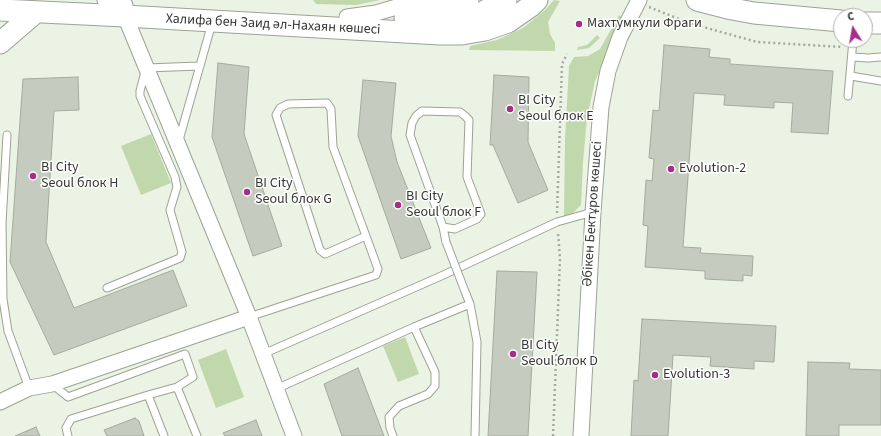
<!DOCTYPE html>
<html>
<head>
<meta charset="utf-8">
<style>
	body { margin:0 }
	#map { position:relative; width:881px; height:436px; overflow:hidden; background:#ebf3e5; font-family:"Source Sans 3",sans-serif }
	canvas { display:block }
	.north { position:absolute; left:833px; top:8px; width:40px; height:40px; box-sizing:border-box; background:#fff; border:1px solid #aeafad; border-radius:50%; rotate:349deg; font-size:11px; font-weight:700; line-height:16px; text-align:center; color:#353833 }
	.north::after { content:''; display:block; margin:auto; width:14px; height:18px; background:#a52e86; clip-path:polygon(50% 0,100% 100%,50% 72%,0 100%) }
</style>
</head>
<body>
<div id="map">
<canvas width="881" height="436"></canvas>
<div class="north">С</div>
</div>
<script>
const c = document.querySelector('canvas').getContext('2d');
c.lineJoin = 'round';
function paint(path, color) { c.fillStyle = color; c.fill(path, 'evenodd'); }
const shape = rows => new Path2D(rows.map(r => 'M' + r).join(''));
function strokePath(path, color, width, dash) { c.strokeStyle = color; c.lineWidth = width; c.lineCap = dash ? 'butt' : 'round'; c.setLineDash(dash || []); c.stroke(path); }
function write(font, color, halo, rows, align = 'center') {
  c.font = font + ' "Source Sans 3",sans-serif'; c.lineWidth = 3; c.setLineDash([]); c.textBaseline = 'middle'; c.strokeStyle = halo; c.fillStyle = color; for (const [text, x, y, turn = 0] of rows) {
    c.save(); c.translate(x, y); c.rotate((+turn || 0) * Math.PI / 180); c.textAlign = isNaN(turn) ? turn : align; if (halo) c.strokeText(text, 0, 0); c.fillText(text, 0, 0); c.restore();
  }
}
const green = shape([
	[313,0,380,0,356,5,316,4],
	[554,0,560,1,548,22,550,34,555,43,555,51,469,50,470,46,497,40,523,28,545,10],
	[619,15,625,19,595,81,587,118,583,162,581,205,573,213,564,218,565,139,569,66,574,57,588,56,600,49],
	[597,35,600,38,589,48,577,50,578,47,587,45],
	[151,134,171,183,141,195,121,146],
	[405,337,419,374,398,382,383,346],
	[226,349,244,397,216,408,198,360]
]);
const building = shape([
	[664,45,710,49,709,57,730,59,730,64,833,71,828,134,791,132,793,103,774,102,774,108,724,105,725,95,694,93,683,247,701,248,700,253,753,256,752,276,743,275,743,281,705,279,705,271,645,267,648,226,643,225,646,180,652,181,654,159,649,158,653,110,659,111,664,45],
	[218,63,249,67,244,134,282,246,253,256,212,137,218,63],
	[494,75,529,77,528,142,548,190,518,203,493,145,490,145,494,75],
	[78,77,79,110,54,111,46,242,74,308,173,270,187,306,54,355,10,262,23,79,78,77],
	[363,80,396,83,391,136,397,162,431,248,401,259,358,136,363,80],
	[497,271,537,272,528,436,488,436,497,271],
	[642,319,776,326,774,362,754,361,754,369,710,366,711,357,673,355,668,436,631,436,634,380,638,381,642,319],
	[808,362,850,363,849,369,881,370,881,425,839,425,839,436,806,436,808,362],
	[358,368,384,436,342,436,324,384,358,368],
	[135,418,139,421,144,436,107,436,104,430,135,418],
	[256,420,262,436,225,436,223,433,256,420],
	[36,427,40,436,15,436,36,427]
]);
const path = shape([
	[649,7,689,23,757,42,843,47],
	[557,213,562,64,567,54],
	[553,436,560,259,558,232]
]);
const lane = shape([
	[853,57,868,58,881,57],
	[851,76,881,81],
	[848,96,853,40],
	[7,135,2,223,3,299,8,331,29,388],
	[179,140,212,23],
	[443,227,455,229,477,219,481,214,467,177,469,120,465,116,460,112,422,111,416,116,412,123,410,135,443,227,446,242],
	[107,288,180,258,182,252,170,210,177,187,175,177,140,96,140,91,146,68,200,66],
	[470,304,477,342,475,436],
	[249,317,376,275,378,269,366,236,333,147,331,109,327,103,288,104,280,108,276,115,320,250,325,254,366,236],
	[263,354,439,277,557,222,593,212],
	[53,385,68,397,185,354,193,377,177,387,148,395,164,436],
	[177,387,197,436],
	[276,389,414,327,470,304,466,294],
	[68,436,66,428,71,419,148,395],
	[393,436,390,428,389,417,399,406,428,394,435,386,435,372,414,327]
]);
const street = shape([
	[105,0,114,4],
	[125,5,125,16,249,317,294,436],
	[347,17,376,13,400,6,441,4,459,3,471,0],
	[0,402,29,388,52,384,249,317],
	[581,436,593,212,601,107,608,71,620,37,639,0]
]);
const secondary = shape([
	[697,0,732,9,754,13,841,21],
	[0,10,125,16,440,34,462,34,485,30,508,22,531,6,537,0],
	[405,18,449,19,468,16,481,13,506,0],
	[865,23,881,23],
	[0,43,36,12]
]);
const laneBridge = shape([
	[446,242,466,294]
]);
const markers = [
	[579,24,4,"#a52e86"],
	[510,109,4,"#a52e86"],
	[671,169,4,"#a52e86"],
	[33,176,4,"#a52e86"],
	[247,192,4,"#a52e86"],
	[398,205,4,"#a52e86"],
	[513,354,4,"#a52e86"],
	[655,375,4,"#a52e86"]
];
const poiNames = [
	["Махтумкули Фраги",587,24],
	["BI City",518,101],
	["Seoul блок E",518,117],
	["BI City",41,168],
	["Seoul блок H",41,184],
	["Evolution-2",679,169],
	["BI City",255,184],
	["Seoul блок G",255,200],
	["BI City",406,197],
	["Seoul блок F",406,213],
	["BI City",521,346],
	["Seoul блок D",521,362],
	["Evolution-3",663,375]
];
const streetNames = [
	["Халифа бен Заид әл-Нахаян көшесі",273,25,3],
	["Әбікен Бектұров көшесі",593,214,-86]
];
paint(green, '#c1d8ac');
paint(building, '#c5ccbf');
strokePath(building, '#a4ab9e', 1);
strokePath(lane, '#9ca396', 9);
strokePath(street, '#9ca396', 17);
strokePath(secondary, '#9ca396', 23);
strokePath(path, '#a4aaa0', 2.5, [2, 3]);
strokePath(lane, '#fff', 7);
strokePath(street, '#fff', 15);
strokePath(secondary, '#fff', 21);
strokePath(laneBridge, '#9ca396', 9, []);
strokePath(laneBridge, '#fff', 7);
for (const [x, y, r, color] of markers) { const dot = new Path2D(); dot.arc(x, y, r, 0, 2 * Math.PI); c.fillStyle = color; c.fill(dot); strokePath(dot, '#fff', 1.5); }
write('14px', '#353833', '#fff', poiNames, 'left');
write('14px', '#353833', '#fff', streetNames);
</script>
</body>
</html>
